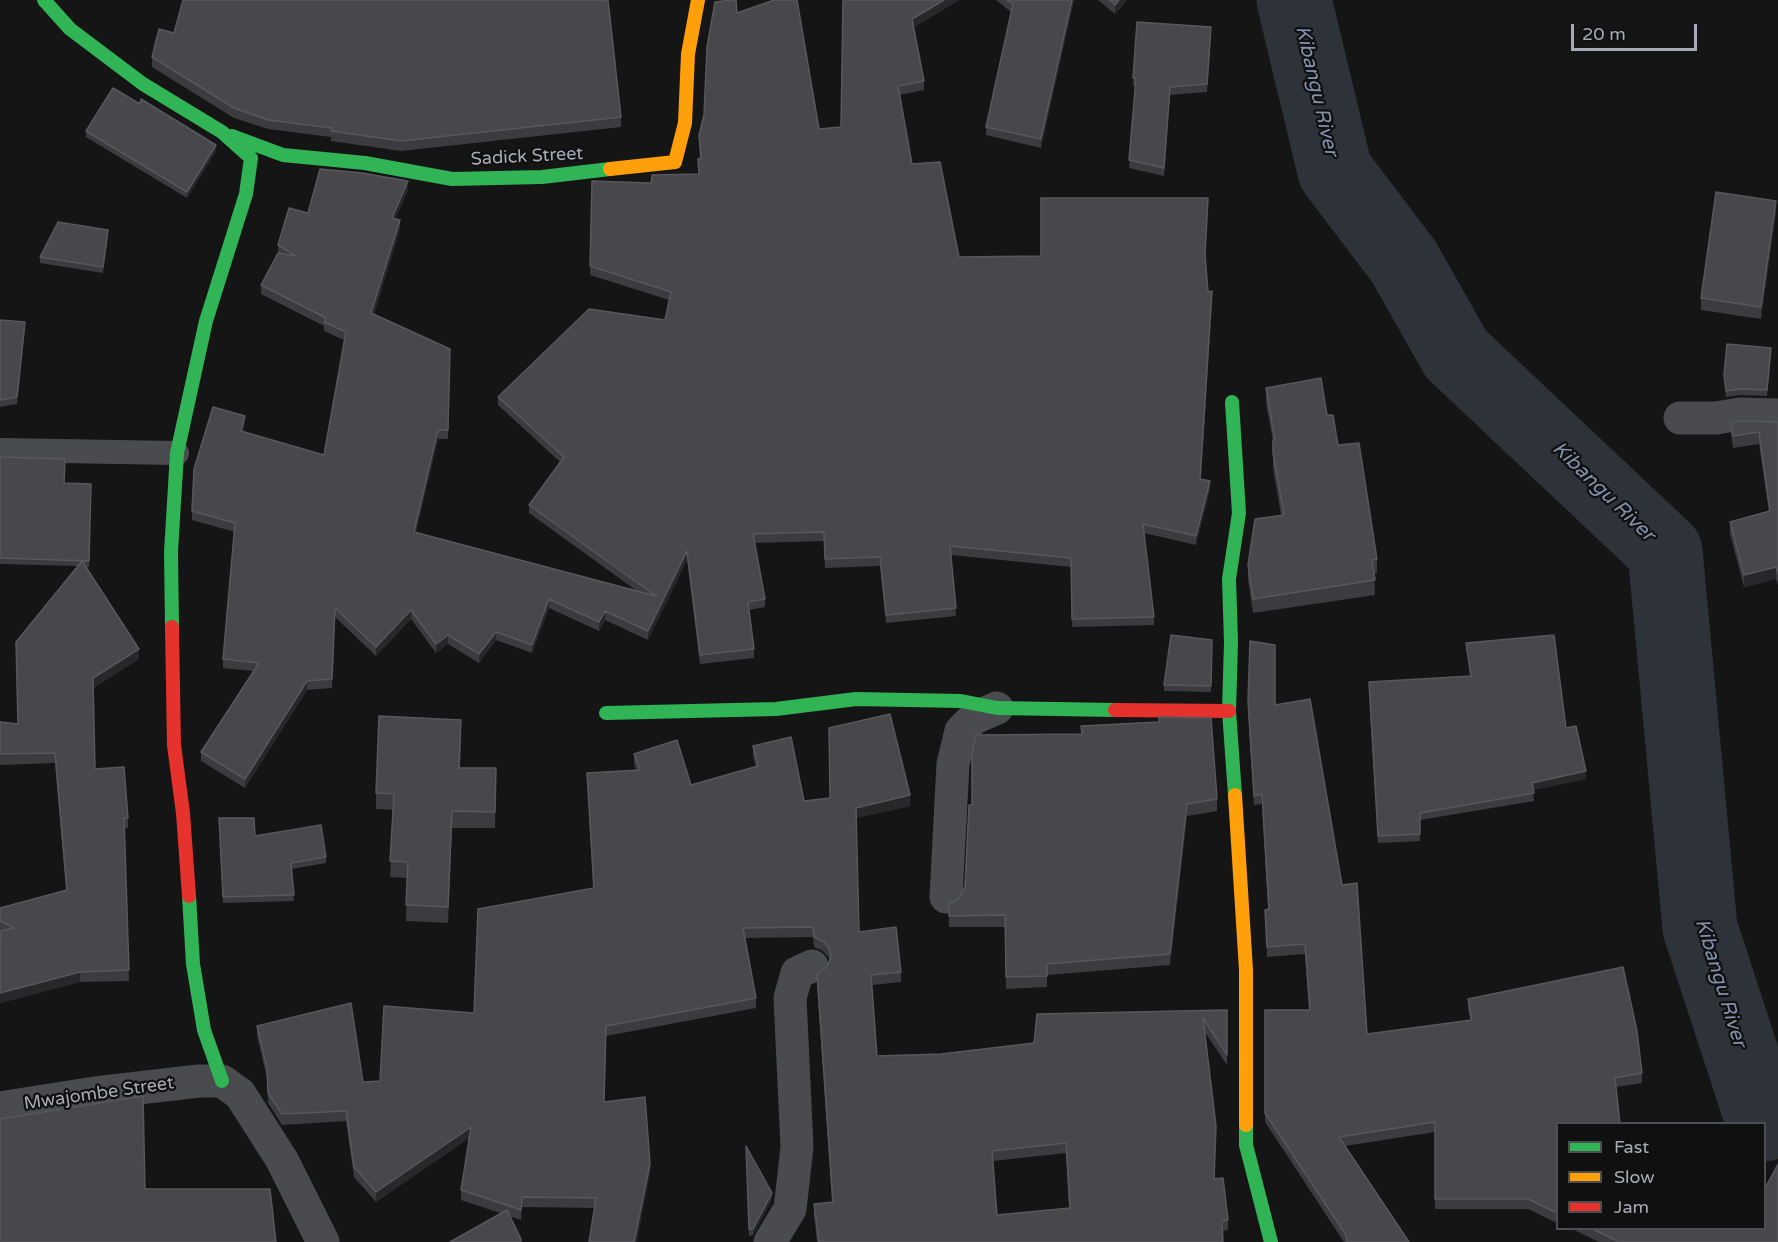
<!DOCTYPE html>
<html>
<head>
<meta charset="utf-8">
<style>
	body { margin:0 }
	#map { position:relative; width:1778px; height:1242px; overflow:hidden; background:#151516; font-family:"Varela Round",sans-serif }
	canvas { display:block }
	.legend { position:absolute; left:1556px; top:1122px; width:210px; height:108px; box-sizing:border-box; background:#101011; border:2px solid #4d4e53; margin:0; padding:8px 10px; list-style:none; font-size:18px; color:#a8aab5 }
	.legend li { display:flex; align-items:center; gap:12px; height:30px }
	.legend b { width:30px; border:2px solid #4d4e53 }
	.scale { position:absolute; left:1571px; top:24px; width:126px; height:27px; box-sizing:border-box; border:3px solid #a8aab5; border-top:0; padding-left:8px; font-size:18px; line-height:21px; white-space:nowrap; color:#a8aab5; -webkit-text-stroke:4px #101011; paint-order:stroke }
</style>
</head>
<body>
<div id="map">
<canvas width="1778" height="1242"></canvas>
<ul class="legend">
<li><b style="height:8px;background:#30b455"></b>Fast</li>
<li><b style="height:8px;background:#ff9f0a"></b>Slow</li>
<li><b style="height:8px;background:#e5322d"></b>Jam</li>
</ul>
<div class="scale">20 m</div>
</div>
<script>
const c = document.querySelector('canvas').getContext('2d');
c.lineJoin = 'round';
const shape = rows => new Path2D(rows.map(r => 'M' + r).join(''));
function strokePath(path, color, width, dash) { c.strokeStyle = color; c.lineWidth = width; c.lineCap = dash ? 'butt' : 'round'; c.setLineDash(dash || []); c.stroke(path); }
function paint(path, color) { c.fillStyle = color; c.fill(path, 'evenodd'); }
function write(font, color, halo, rows, align = 'center') {
  c.font = font + ' "Varela Round",sans-serif'; c.lineWidth = 4.5; c.setLineDash([]); c.textBaseline = 'middle'; c.strokeStyle = halo; c.fillStyle = color; for (const [text, x, y, turn = 0] of rows) {
    c.save(); c.translate(x, y); c.rotate((+turn || 0) * Math.PI / 180); c.textAlign = isNaN(turn) ? turn : align; if (halo) c.strokeText(text, 0, 0); c.fillText(text, 0, 0); c.restore();
  }
}
const river = shape([
	[1294,0,1335,171,1404,262,1456,354,1665,551,1700,928,1764,1124]
]);
const lane = shape([
	[0,450,177,453]
]);
const street = shape([
	[1680,418,1716,418,1740,414,1778,415],
	[946,897,953,764,961,731,974,718,997,708],
	[0,1108,95,1093,199,1081,222,1081,240,1094,282,1160,323,1242],
	[770,1242,790,1209,797,1147,790,998,797,973,812,966]
]);
const fast = shape([
	[44,0,70,29,143,84,222,132,251,158,246,194,206,321,177,453,171,552,172,627],
	[232,136,283,155,365,163,452,179,542,177,610,169],
	[1232,402,1239,513,1229,579,1231,642,1229,711,1235,795],
	[606,713,776,709,856,699,961,701,997,708,1115,710],
	[189,896,193,964,204,1030,222,1081],
	[1246,1125,1246,1145,1271,1242]
]);
const slow = shape([
	[610,169,675,162,685,123,688,54,698,0],
	[1235,795,1246,970,1246,1125]
]);
const jam = shape([
	[172,627,174,745,183,813,189,896],
	[1115,710,1229,711]
]);
const wall = shape([
	[843,0,959,0,914,27,924,81,924,90,899,95,912,164,959,257,1205,258,1208,292,1212,300,1201,479,1210,490,1196,545,1144,533,1154,617,1154,625,1072,627,1071,567,951,555,956,616,886,623,880,566,825,568,824,541,754,543,765,599,765,607,749,610,754,649,754,658,700,664,687,560,648,640,605,620,599,631,549,608,532,653,496,640,479,663,448,644,436,653,411,619,376,656,335,617,332,688,307,690,245,788,201,761,201,752,253,671,223,668,223,659,235,532,192,520,192,511,245,425,243,432,324,455,344,340,324,331,324,326,261,294,261,285,278,253,278,245,308,213,408,190,395,219,400,229,374,314,450,349,448,439,438,439,416,532,637,591,529,513,529,505,560,462,498,405,498,397,665,320,669,300,590,275,592,181,651,183,698,174,698,159,700,158,699,135,737,13,819,129,841,127],
	[996,0,1074,0,1041,148,986,135,986,127,1011,12],
	[1098,0,1127,0,1115,14],
	[174,33,621,117,621,127,401,151,331,141,331,137,268,129,234,118,152,67,152,57],
	[1211,36,1207,92,1170,95,1164,176,1129,168,1135,87,1133,86,1133,78],
	[86,131,216,151,187,198,86,137],
	[1776,212,1761,319,1701,310,1701,298],
	[108,236,103,273,40,263,40,257],
	[0,320,25,329,17,404,0,407],
	[1771,354,1767,396,1740,395,1726,397,1724,375],
	[1266,388,1327,415,1377,559,1377,573,1374,574,1375,595,1253,613,1248,580,1248,565,1281,515,1273,468,1273,441,1266,403],
	[1778,422,1778,585,1776,579,1744,587,1730,534,1730,522,1769,512,1759,444,1733,448,1731,434,1731,423],
	[0,457,64,483,91,484,89,567,85,567,139,659,93,688,95,769,128,818,128,828,124,829,129,981,80,982,0,1003,0,908,66,890,55,763,0,765,0,722,18,724,77,566,0,564],
	[1212,640,1211,692,1164,691,1164,685],
	[1250,641,1275,705,1367,1034,1470,1020,1468,1009,1468,999,1642,1073,1642,1083,1616,1087,1557,1124,1557,1223,1528,1209,1435,1209,1435,1132,1345,1146,1409,1242,1344,1242,1265,1122,1265,1010,1309,1010,1305,954,1267,957,1265,910,1268,909,1262,804,1254,805,1248,711],
	[1466,643,1566,728,1586,779,1533,790,1534,801,1420,820,1420,841,1378,843,1369,689,1470,676],
	[461,737,460,768,496,768,495,828,452,828,448,923,406,921,407,878,390,877,393,810,376,809,376,793],
	[753,746,804,801,910,806,856,818,859,932,901,972,901,982,872,985,877,1056,941,1054,1034,1043,1227,1010,1227,1065,1204,1031,1216,1136,1214,1179,1228,1220,1228,1230,1222,1231,1223,1242,817,1242,814,1214,814,1204,832,1202,817,984,817,974,827,967,829,961,829,958,823,951,814,947,813,937,745,938,756,998,756,1008,606,1036,604,1102,650,1174,594,1208,522,1207,521,1220,461,1200,461,1190,469,1138,376,1202,354,1177,346,1121,282,1125,268,1103,267,1078,257,1036,257,1026,363,1082,380,1081,474,1013,593,888,587,773,636,770,634,764,634,754,691,785,756,767,753,756],
	[1066,1153,1069,1208,997,1215,993,1161],
	[1217,799,1217,811,1187,816,1170,965,1047,975,1047,987,1006,989,1005,927,949,927,949,903,955,902,961,896,965,886,972,805],
	[219,818,255,836,326,857,326,863,292,869,294,901,223,903],
	[746,1146,772,1199,753,1235,749,1236],
	[1570,1228,1764,1228,1778,1242,1599,1242]
]);
const shadedWall = shape([
	[944,0,959,0,912,28,912,19],
	[1072,0,1074,0,1041,148,1041,139],
	[1119,0,1127,0,1115,14,1115,5],
	[1170,87,1170,95,1164,176,1164,168],
	[216,145,216,151,187,198,187,192],
	[408,181,408,190,392,227,392,218],
	[1776,201,1776,212,1761,319,1761,307],
	[400,220,400,229,371,322,371,313],
	[108,230,108,236,103,273,103,267],
	[1212,291,1212,300,1200,488,1200,479],
	[25,322,25,329,17,404,17,397],
	[245,416,245,425,241,440,241,431],
	[438,430,438,439,414,541,414,532],
	[1210,481,1210,490,1196,545,1196,536],
	[687,551,687,560,648,640,648,631],
	[1776,567,1776,579,1744,587,1744,575],
	[549,599,549,608,532,653,532,645],
	[411,610,411,619,376,656,376,647],
	[605,611,605,620,599,631,599,622],
	[496,632,496,640,479,663,479,654],
	[448,635,448,644,436,653,436,644],
	[139,649,139,659,93,688,93,678],
	[307,681,307,690,245,788,245,779],
	[461,720,461,737,459,784,459,768],
	[1586,771,1586,779,1532,790,1532,783],
	[910,795,910,806,856,818,856,808],
	[1187,804,1187,816,1170,965,1170,954],
	[452,811,452,828,448,923,448,907],
	[80,972,80,982,0,1003,0,993],
	[471,1127,471,1137,376,1202,376,1192],
	[650,1164,650,1174,637,1242,634,1242],
	[772,1193,772,1199,753,1235,753,1229]
]);
const building = shape([
	[183,0,608,0,621,117,401,141,331,131,332,128,268,120,234,108,152,57,159,29,174,33,183,0],
	[730,0,736,0,737,13,774,0,797,0,819,129,841,127,843,0,944,0,912,19,924,81,898,86,912,164,940,162,959,257,1041,256,1041,198,1208,198,1205,255,1208,292,1212,291,1200,479,1210,481,1196,536,1143,524,1154,617,1072,619,1071,558,950,546,956,608,886,615,880,557,825,559,824,532,753,534,765,599,748,602,754,649,700,655,687,551,648,631,605,611,599,622,549,599,532,645,496,632,479,654,448,635,436,644,411,610,376,647,335,608,332,679,307,681,245,779,201,752,259,663,223,659,235,523,192,511,194,469,213,407,245,416,241,431,324,455,346,332,324,322,326,318,261,285,278,253,296,256,278,245,289,208,308,213,320,169,362,173,408,181,392,218,400,220,371,313,450,349,448,430,438,430,414,532,656,596,529,505,564,457,498,397,589,309,665,320,671,292,590,266,592,181,651,183,652,175,699,174,698,159,701,158,699,135,704,115,707,47,715,2,730,0],
	[1007,0,1072,0,1041,139,986,127,1013,4,1007,0],
	[1109,0,1119,0,1115,5,1109,0],
	[1137,22,1211,27,1207,84,1170,87,1164,168,1129,160,1136,78,1133,78,1137,22],
	[113,88,140,104,141,99,216,145,187,192,86,131,113,88],
	[1716,192,1776,201,1761,307,1701,298,1716,192],
	[58,222,108,230,103,267,40,257,58,222],
	[0,320,25,322,17,397,0,400,0,320],
	[1727,344,1771,348,1767,390,1740,389,1726,391,1724,375,1727,344],
	[1321,378,1327,415,1333,415,1338,445,1359,443,1377,559,1372,560,1375,580,1253,599,1248,565,1255,519,1284,515,1273,453,1273,440,1275,440,1266,388,1321,378],
	[1741,421,1778,422,1778,574,1776,567,1744,575,1730,522,1770,511,1759,432,1733,436,1731,423,1741,421],
	[0,457,65,459,64,483,91,484,89,561,0,558,0,457],
	[82,561,139,649,93,678,95,769,124,767,128,818,124,818,129,970,80,972,0,993,0,942,1,942,0,931,14,928,0,921,0,908,67,890,55,753,0,754,0,722,18,724,16,642,82,561],
	[1171,635,1212,640,1211,686,1164,685,1171,635],
	[1554,635,1566,728,1576,726,1586,771,1532,783,1534,793,1420,813,1420,834,1378,836,1369,682,1471,676,1466,643,1554,635],
	[1250,641,1275,645,1275,705,1310,699,1342,885,1357,883,1367,1034,1472,1020,1468,999,1623,967,1637,1031,1642,1073,1615,1078,1620,1124,1557,1124,1557,1213,1528,1199,1435,1199,1435,1122,1339,1137,1409,1242,1347,1242,1346,1235,1265,1113,1265,1010,1310,1010,1305,944,1267,947,1265,910,1269,909,1262,794,1254,796,1248,701,1250,641],
	[890,714,910,795,856,808,859,932,896,927,901,972,871,975,877,1056,941,1054,1034,1043,1037,1014,1227,1010,1227,1055,1203,1018,1216,1126,1214,1179,1223,1178,1228,1220,1222,1221,1223,1242,819,1242,814,1204,833,1202,817,974,827,967,831,957,829,948,823,941,814,937,813,927,743,928,756,998,606,1026,604,1102,645,1097,650,1164,634,1242,589,1242,596,1198,522,1197,521,1210,461,1190,471,1127,376,1192,354,1167,346,1111,282,1114,268,1093,267,1068,257,1026,351,1003,363,1082,380,1081,384,1006,474,1013,478,909,594,888,587,773,640,770,634,754,677,740,691,785,758,766,753,746,791,737,804,801,830,798,829,728,890,714],
	[1066,1143,1070,1208,997,1215,992,1151,1066,1143],
	[379,716,461,720,459,768,496,768,495,812,452,811,448,907,406,905,408,862,390,861,394,794,376,793,379,716],
	[1159,717,1211,718,1217,799,1187,804,1170,954,1047,964,1047,976,1006,977,1005,915,949,916,949,903,955,902,961,896,965,886,969,805,972,805,972,754,976,735,1082,734,1081,726,1159,722,1159,717],
	[219,818,254,818,255,836,321,825,326,857,291,863,294,895,223,897,219,818],
	[143,1096,145,1189,270,1189,276,1242,0,1242,0,1119,143,1096],
	[746,1146,772,1193,753,1229,749,1229,746,1146],
	[1778,1164,1778,1242,1619,1242,1591,1228,1764,1228,1764,1190,1778,1164],
	[507,1210,521,1239,521,1242,450,1242,507,1210]
]);
const streetNames = [
	["Sadick Street",527,157,-3],
	["Mwajombe Street",99,1094,-8]
];
const waterNames = [
	["Kibangu River",1316,91,77],
	["Kibangu River",1603,492,44],
	["Kibangu River",1720,983,73]
];
strokePath(river, '#2e3239', 75);
strokePath(lane, '#4a4b4e', 24);
strokePath(street, '#4a4b4e', 33);
strokePath(fast, '#30b455', 14);
strokePath(slow, '#ff9f0a', 14);
strokePath(jam, '#e5322d', 14);
paint(wall, '#3c3c40');
paint(shadedWall, '#28282a');
paint(building, '#48484c');
strokePath(building, '#57575d', 1.5);
write('18px', '#a8aab5', '#101011', streetNames);
write('italic 20px', '#8391ac', '#101011', waterNames);
</script>
</body>
</html>
